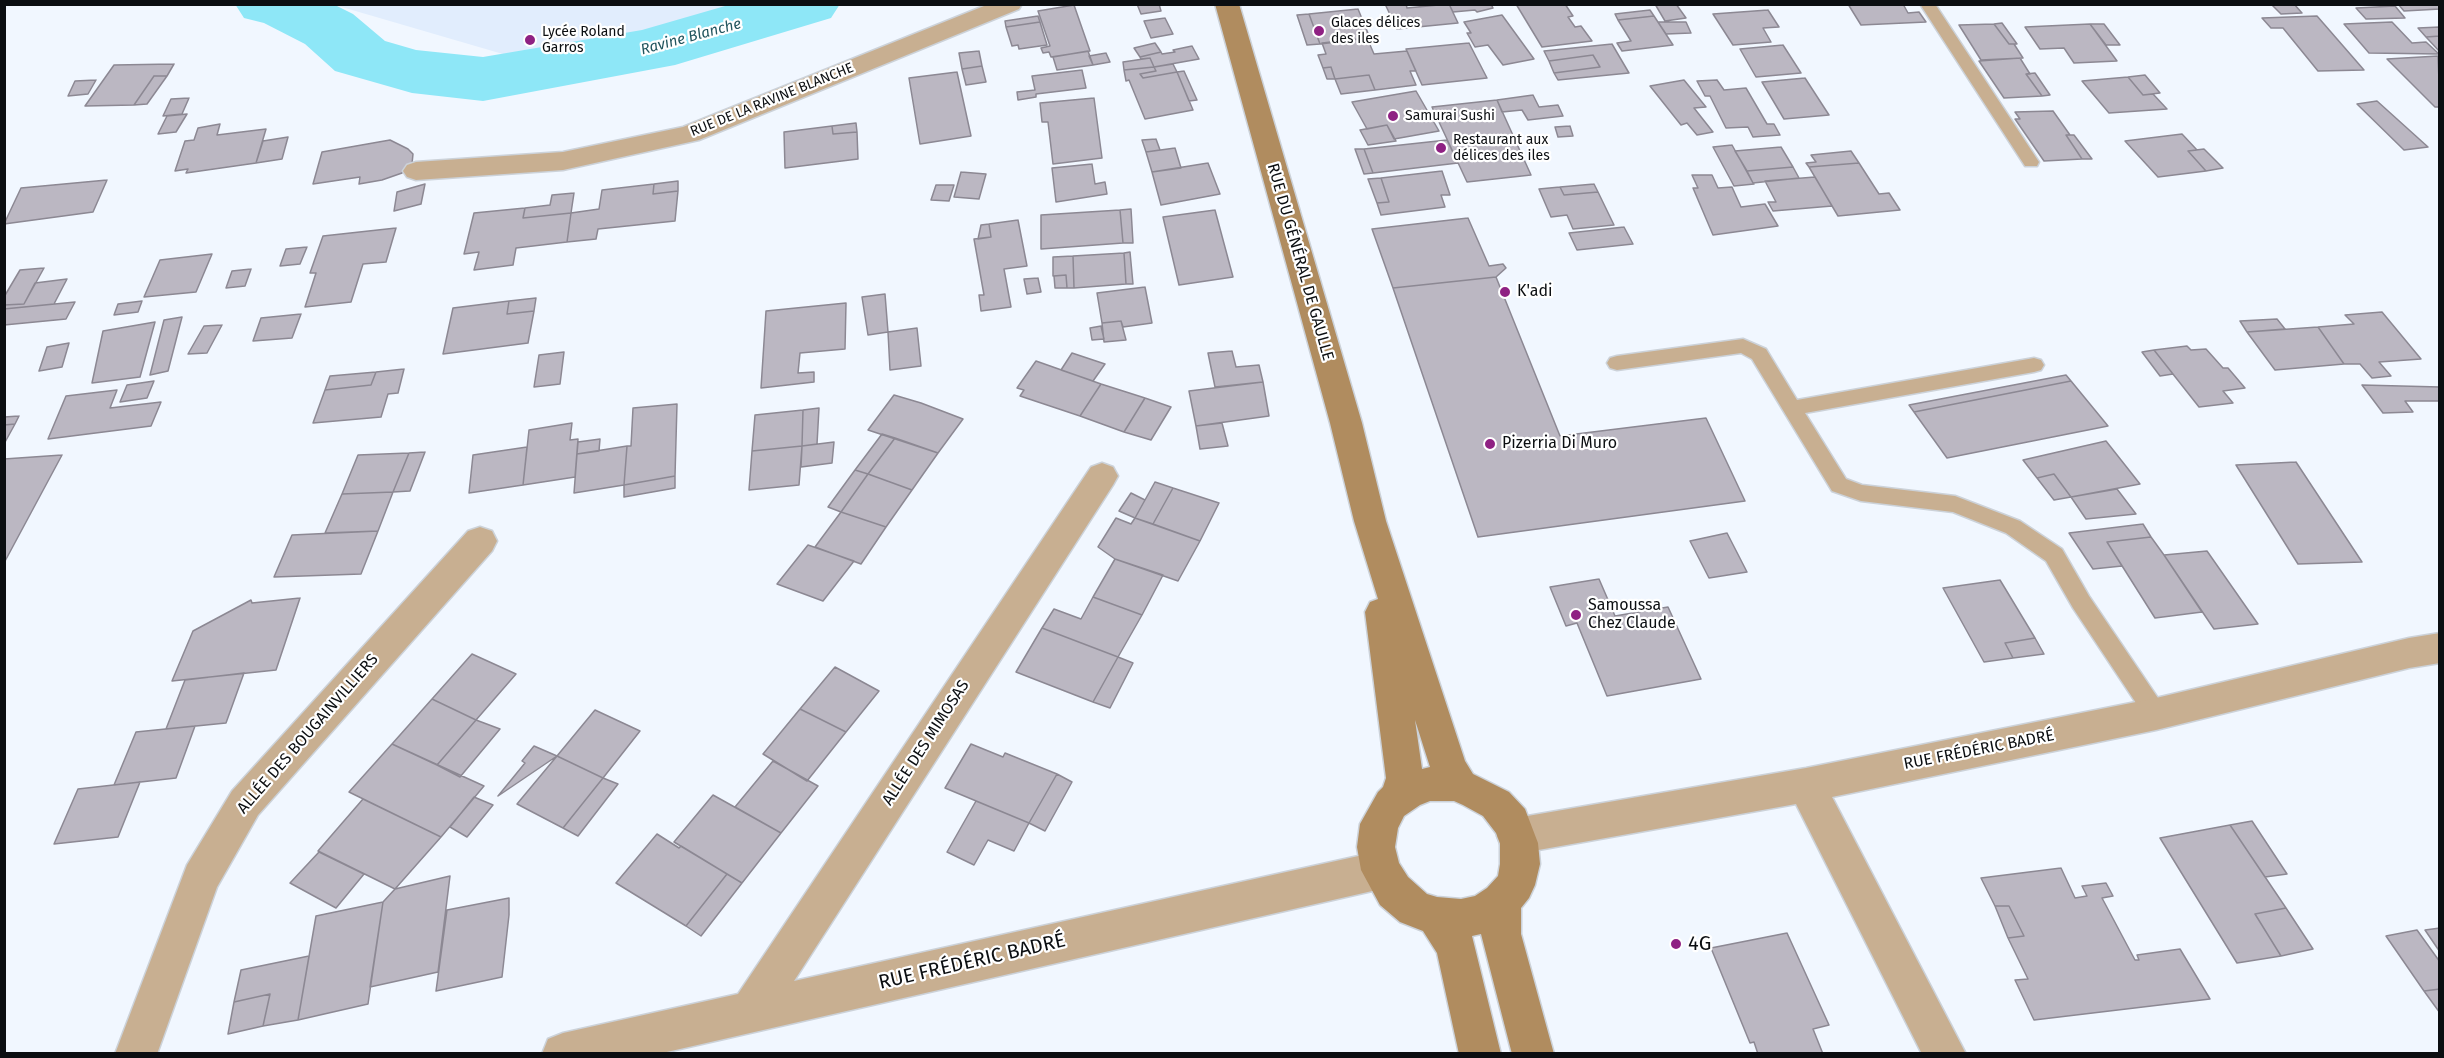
<!DOCTYPE html>
<html>
<head>
<meta charset="utf-8">
<style>
	body { margin:0 }
	#map { position:relative; width:2444px; height:1058px; overflow:hidden; background:#f1f7ff; font-family:"Fira Sans",sans-serif }
	canvas { display:block }
	.frame { position:absolute; inset:0; border:6px solid #0b0e11; pointer-events:none }
</style>
</head>
<body>
<div id="map">
<canvas width="2444" height="1058"></canvas>
<div class="frame"></div>
</div>
<script>
const c = document.querySelector('canvas').getContext('2d');
c.lineJoin = 'round';
function paint(path, color) { c.fillStyle = color; c.fill(path, 'evenodd'); }
const shape = rows => new Path2D(rows.map(r => 'M' + r).join(''));
function strokePath(path, color, width, dash) { c.strokeStyle = color; c.lineWidth = width; c.lineCap = dash ? 'butt' : 'round'; c.setLineDash(dash || []); c.stroke(path); }
function write(font, color, halo, rows, align = 'center') {
  c.font = font + ' "Fira Sans",sans-serif'; c.lineWidth = 4.5; c.setLineDash([]); c.textBaseline = 'middle'; c.strokeStyle = halo; c.fillStyle = color; for (const [text, x, y, turn = 0] of rows) {
    c.save(); c.translate(x, y); c.rotate((+turn || 0) * Math.PI / 180); c.textAlign = isNaN(turn) ? turn : align; if (halo) c.strokeText(text, 0, 0); c.fillText(text, 0, 0); c.restore();
  }
}
const built = shape([
	[335,5,756,5,696,23,513,57]
]);
const river = shape([
	[235,4,333,4,353,14,385,41,416,50,483,57,642,30,732,4,840,4,831,18,675,65,483,101,412,93,335,71,305,44,264,23,244,18,235,4]
]);
const building = shape([
	[1137,4,1159,4,1161,11,1141,14,1137,4],
	[1385,4,1406,4,1407,8,1449,4,1458,23,1397,29,1385,4],
	[1449,4,1491,4,1493,8,1477,12,1475,10,1453,12,1449,4],
	[1516,4,1565,4,1573,16,1568,17,1575,27,1581,26,1592,41,1542,47,1516,4],
	[1655,4,1676,4,1686,18,1665,21,1655,4],
	[1848,4,1903,4,1908,13,1919,12,1926,22,1861,25,1848,4],
	[2271,4,2294,4,2302,13,2281,14,2271,4],
	[2398,4,2440,4,2440,9,2404,11,2398,4],
	[1074,5,1090,51,1051,57,1049,52,1043,53,1041,48,1050,46,1038,11,1074,5],
	[2395,6,2405,18,2366,19,2356,8,2395,6],
	[1358,9,1370,38,1320,44,1309,14,1358,9],
	[1650,10,1654,16,1618,20,1615,14,1650,10],
	[1768,10,1779,27,1763,28,1771,42,1733,45,1713,14,1768,10],
	[1309,14,1320,44,1307,45,1297,15,1309,14],
	[1502,15,1534,59,1503,65,1488,45,1475,47,1467,33,1471,33,1464,22,1502,15],
	[1038,16,1040,22,1006,27,1005,21,1038,16],
	[1654,16,1673,45,1622,51,1617,43,1631,41,1618,20,1654,16],
	[2317,16,2364,70,2318,71,2283,28,2271,28,2262,18,2317,16],
	[1165,18,1173,34,1151,38,1144,21,1165,18],
	[1040,22,1047,45,1019,49,1018,45,1012,46,1006,27,1040,22],
	[1658,22,1686,22,1691,33,1666,34,1658,22],
	[2392,22,2412,43,2426,42,2439,54,2369,53,2344,24,2392,22],
	[2002,23,2017,44,2009,44,1994,24,2002,23],
	[1994,24,2009,44,2014,44,2023,58,1981,60,1959,25,1994,24],
	[2090,24,2104,24,2120,45,2106,45,2090,24],
	[2090,24,2117,61,2074,63,2064,48,2040,49,2025,27,2090,24],
	[2440,27,2440,36,2426,37,2418,28,2440,27],
	[2440,36,2440,52,2426,37,2440,36],
	[1367,38,1374,54,1407,51,1416,71,1410,71,1416,85,1375,90,1369,75,1335,79,1331,67,1323,68,1318,55,1326,54,1322,43,1367,38],
	[1155,43,1161,52,1140,57,1134,48,1155,43],
	[1469,43,1487,78,1422,85,1406,49,1469,43],
	[1612,44,1629,73,1558,80,1554,73,1600,67,1593,55,1549,61,1544,51,1612,44],
	[1783,45,1801,73,1756,77,1740,49,1783,45],
	[1192,46,1199,59,1154,67,1150,58,1141,59,1140,57,1161,52,1162,54,1175,52,1173,50,1192,46],
	[979,51,982,66,962,69,959,53,979,51],
	[1088,51,1093,65,1057,70,1053,57,1088,51],
	[1106,53,1110,62,1093,65,1089,56,1106,53],
	[1593,55,1600,67,1554,73,1549,61,1593,55],
	[2438,56,2440,107,2435,107,2387,59,2438,56],
	[1150,58,1154,67,1124,70,1123,62,1150,58],
	[2020,58,2030,74,2026,74,2042,96,2004,98,1979,61,2020,58],
	[174,64,167,76,154,76,134,105,85,106,114,65,174,64],
	[1173,64,1177,72,1143,78,1140,74,1156,71,1154,67,1173,64],
	[982,66,986,82,966,85,962,69,982,66],
	[1154,67,1156,71,1140,74,1143,78,1177,72,1193,110,1145,119,1129,80,1126,81,1124,70,1154,67],
	[1331,67,1335,79,1327,79,1323,68,1331,67],
	[1082,70,1086,88,1036,94,1036,97,1018,100,1017,92,1035,90,1032,76,1082,70],
	[1184,71,1197,100,1189,101,1177,72,1184,71],
	[957,72,971,136,920,144,909,78,957,72],
	[2035,73,2050,95,2042,96,2026,74,2035,73],
	[1369,75,1375,90,1341,94,1335,79,1369,75],
	[2145,75,2160,93,2143,95,2128,77,2145,75],
	[154,76,167,76,147,104,134,105,154,76],
	[2128,77,2143,95,2153,94,2167,109,2109,113,2082,81,2128,77],
	[1805,78,1829,115,1784,119,1762,82,1805,78],
	[96,80,88,94,68,96,75,81,96,80],
	[1684,80,1706,107,1694,108,1713,132,1697,135,1687,123,1681,125,1650,86,1684,80],
	[1717,80,1724,90,1746,88,1767,124,1774,124,1780,135,1753,137,1748,127,1726,128,1710,96,1705,96,1697,81,1717,80],
	[1416,91,1439,131,1394,139,1387,125,1367,129,1352,102,1416,91],
	[1533,95,1539,107,1558,105,1563,116,1528,120,1522,110,1502,112,1497,100,1533,95],
	[189,98,182,114,163,116,171,99,189,98],
	[1094,98,1102,158,1053,164,1048,122,1042,122,1040,103,1094,98],
	[1497,100,1531,175,1467,182,1432,107,1497,100],
	[2377,101,2428,147,2404,150,2357,104,2377,101],
	[2053,111,2070,135,2066,135,2082,159,2044,161,2015,119,2020,119,2015,112,2053,111],
	[187,114,176,132,158,134,167,116,187,114],
	[856,123,857,132,833,134,832,126,856,123],
	[220,124,217,135,266,129,256,163,186,173,188,169,175,171,185,141,194,140,198,128,220,124],
	[1387,125,1396,141,1368,145,1360,130,1387,125],
	[832,126,833,134,857,132,858,159,785,168,784,132,832,126],
	[1570,126,1573,136,1558,137,1555,127,1570,126],
	[2182,134,2197,150,2188,151,2206,171,2158,177,2125,141,2182,134],
	[2066,135,2074,135,2092,159,2082,159,2066,135],
	[288,137,282,159,256,163,263,141,288,137],
	[1156,139,1160,150,1146,152,1142,140,1156,139],
	[390,140,408,149,413,154,412,164,402,173,382,180,359,184,360,177,313,184,322,152,390,140],
	[1447,140,1458,163,1373,173,1364,149,1447,140],
	[1732,145,1753,183,1754,184,1734,186,1713,147,1732,145],
	[1781,147,1793,167,1747,171,1735,151,1781,147],
	[1175,148,1181,168,1152,172,1146,152,1175,148],
	[1355,149,1364,149,1373,173,1364,174,1355,149],
	[2204,149,2223,168,2206,171,2188,151,2204,149],
	[1851,151,1859,163,1809,167,1806,163,1816,162,1811,155,1851,151],
	[1208,163,1220,194,1161,205,1152,172,1208,163],
	[1859,163,1879,194,1889,193,1900,210,1838,216,1809,167,1859,163],
	[1092,164,1095,184,1105,182,1107,194,1056,202,1052,168,1092,164],
	[1793,167,1799,178,1753,183,1747,171,1793,167],
	[1442,171,1450,195,1441,195,1445,207,1381,215,1377,203,1389,202,1381,178,1442,171],
	[961,172,986,174,979,199,954,197,961,172],
	[1692,175,1712,175,1718,188,1732,187,1741,207,1765,204,1778,226,1713,235,1693,188,1698,188,1692,175],
	[1815,177,1832,206,1773,211,1768,202,1776,202,1765,181,1815,177],
	[1381,178,1389,202,1377,203,1368,179,1381,178],
	[107,180,93,212,4,224,21,188,107,180],
	[678,181,678,191,653,194,654,184,678,181],
	[425,184,421,204,394,211,397,192,425,184],
	[654,184,653,194,678,191,675,221,598,229,596,239,567,242,571,213,599,209,602,190,654,184],
	[1594,184,1598,192,1564,195,1560,187,1594,184],
	[936,185,954,185,949,201,931,200,936,185],
	[1560,187,1564,195,1598,192,1614,225,1573,229,1567,215,1551,217,1539,189,1560,187],
	[574,193,571,213,523,218,525,208,550,205,552,195,574,193],
	[525,208,523,218,571,213,567,242,516,248,513,265,474,270,479,252,464,254,474,213,525,208],
	[1131,209,1133,243,1123,243,1120,210,1131,209],
	[1120,210,1123,243,1041,249,1041,215,1120,210],
	[1215,210,1233,277,1179,285,1163,217,1215,210],
	[1468,218,1489,266,1503,264,1506,268,1496,277,1393,288,1372,229,1468,218],
	[1018,220,1027,266,1004,269,1011,307,981,311,979,295,984,295,974,239,991,237,989,224,1018,220],
	[989,224,991,237,978,239,981,225,989,224],
	[1624,227,1633,244,1577,250,1569,233,1624,227],
	[396,228,386,262,363,264,351,302,305,307,316,273,310,273,323,236,396,228],
	[307,247,300,264,280,266,286,249,307,247],
	[1130,252,1133,284,1126,284,1124,253,1130,252],
	[1124,253,1126,284,1074,288,1073,256,1124,253],
	[212,254,196,292,144,297,160,260,212,254],
	[1073,256,1074,288,1067,288,1066,275,1053,276,1053,257,1073,256],
	[44,268,24,304,4,305,4,297,20,270,44,268],
	[251,269,245,286,226,288,232,271,251,269],
	[1066,275,1067,288,1055,288,1054,276,1066,275],
	[1496,277,1560,436,1706,418,1745,501,1478,537,1393,288,1496,277],
	[1038,278,1041,292,1027,294,1024,279,1038,278],
	[67,279,54,304,4,309,4,305,24,304,35,283,67,279],
	[1145,287,1152,323,1123,327,1121,321,1102,323,1097,293,1145,287],
	[885,294,888,332,868,335,862,297,885,294],
	[536,298,534,311,507,314,509,301,536,298],
	[142,301,138,312,114,315,118,304,142,301],
	[509,301,507,314,534,311,528,343,443,354,453,308,509,301],
	[75,302,66,319,4,325,4,309,75,302],
	[846,303,845,349,800,353,798,373,814,372,814,382,761,388,766,311,846,303],
	[2382,312,2421,359,2379,362,2391,376,2372,378,2360,364,2344,364,2318,327,2354,324,2345,315,2382,312],
	[301,314,292,338,253,341,261,318,301,314],
	[182,317,168,371,150,375,164,320,182,317],
	[2277,319,2285,329,2247,332,2240,321,2277,319],
	[1121,321,1126,340,1104,342,1102,323,1121,321],
	[155,322,140,377,92,383,103,331,155,322],
	[222,325,207,353,188,354,204,326,222,325],
	[1101,326,1104,339,1092,340,1090,328,1101,326],
	[2318,327,2344,364,2275,370,2247,332,2318,327],
	[917,328,921,366,890,370,888,332,917,328],
	[69,343,62,367,39,371,47,347,69,343],
	[2187,346,2191,350,2206,349,2223,368,2228,368,2245,388,2223,391,2233,403,2199,407,2154,350,2187,346],
	[2154,350,2173,374,2160,376,2142,352,2154,350],
	[1232,351,1236,367,1259,365,1263,382,1215,387,1208,353,1232,351],
	[564,352,560,384,534,387,539,355,564,352],
	[1072,353,1105,364,1093,381,1061,370,1072,353],
	[1036,361,1101,384,1080,416,1020,396,1024,390,1017,388,1036,361],
	[404,369,398,393,388,394,381,417,313,423,325,390,371,385,376,372,404,369],
	[376,372,371,385,325,390,330,376,376,372],
	[2066,375,2071,381,1914,412,1909,405,2066,375],
	[154,381,147,398,120,402,127,385,154,381],
	[2071,381,2108,426,1947,458,1914,412,2071,381],
	[1263,382,1269,416,1196,426,1189,391,1263,382],
	[1101,384,1145,398,1124,432,1080,416,1101,384],
	[2362,385,2440,387,2440,401,2405,401,2413,412,2383,413,2362,385],
	[117,390,110,408,161,402,151,426,48,439,66,396,117,390],
	[894,395,921,403,963,419,938,453,868,430,894,395],
	[1145,398,1171,407,1151,440,1124,432,1145,398],
	[677,404,675,476,624,485,627,446,631,446,633,408,677,404],
	[819,408,817,444,802,446,803,410,819,408],
	[803,410,802,446,752,451,755,415,803,410],
	[19,416,15,424,4,425,4,417,19,416],
	[572,423,570,440,578,439,575,477,523,485,529,430,572,423],
	[1222,423,1228,446,1200,449,1196,426,1222,423],
	[15,424,4,444,4,425,15,424],
	[882,434,895,438,868,474,855,470,882,434],
	[895,438,938,453,912,490,868,474,895,438],
	[600,439,599,451,577,454,578,442,600,439],
	[2106,441,2140,484,2071,497,2054,474,2037,478,2023,460,2106,441],
	[834,442,832,463,801,467,802,446,834,442],
	[627,446,624,485,574,493,577,454,627,446],
	[802,446,799,485,749,490,752,451,802,446],
	[527,447,523,485,469,493,473,455,527,447],
	[425,452,410,491,393,492,409,453,425,452],
	[409,453,393,492,342,494,358,455,409,453],
	[62,455,4,563,4,459,62,455],
	[2296,462,2362,562,2298,564,2236,465,2296,462],
	[855,470,868,474,841,512,828,507,855,470],
	[868,474,912,490,886,527,841,512,868,474],
	[2054,474,2071,497,2054,500,2037,478,2054,474],
	[675,476,675,488,624,497,624,485,675,476],
	[1155,482,1173,488,1153,524,1135,518,1155,482],
	[1173,488,1219,503,1200,541,1153,524,1173,488],
	[2117,489,2136,514,2086,519,2071,497,2117,489],
	[393,492,378,531,325,533,342,494,393,492],
	[1131,493,1145,500,1135,518,1119,511,1131,493],
	[841,512,886,527,861,564,815,547,841,512],
	[1116,518,1131,524,1135,518,1200,541,1178,581,1115,559,1098,547,1116,518],
	[2143,524,2151,537,2107,542,2122,566,2093,569,2069,533,2143,524],
	[378,531,361,574,274,577,292,535,378,531],
	[1727,533,1747,572,1709,578,1690,541,1727,533],
	[2151,537,2164,555,2202,612,2155,618,2107,542,2151,537],
	[808,545,854,561,823,601,777,584,808,545],
	[2207,551,2258,624,2214,629,2164,555,2207,551],
	[1115,559,1163,575,1142,615,1093,597,1115,559],
	[1599,579,1615,616,1668,607,1701,679,1607,696,1577,623,1566,626,1550,587,1599,579],
	[2000,580,2035,638,2005,643,2013,658,1984,662,1943,588,2000,580],
	[1093,597,1142,615,1118,657,1042,628,1054,609,1081,619,1093,597],
	[300,598,276,670,172,681,193,631,251,600,252,603,300,598],
	[1042,628,1118,657,1093,702,1016,672,1042,628],
	[2035,638,2044,654,2013,658,2005,643,2035,638],
	[472,654,516,674,476,720,432,699,472,654],
	[1118,657,1133,663,1110,708,1093,702,1118,657],
	[835,667,879,691,846,732,800,709,835,667],
	[244,673,226,723,166,729,185,680,244,673],
	[432,699,476,720,437,765,392,744,432,699],
	[800,709,846,732,807,781,763,754,800,709],
	[595,710,640,731,603,778,557,756,595,710],
	[476,720,500,729,460,777,437,765,476,720],
	[195,726,176,778,114,785,136,732,195,726],
	[392,744,484,786,441,837,349,792,392,744],
	[971,744,1003,757,1005,753,1057,774,1029,823,945,788,971,744],
	[534,746,557,756,498,796,525,763,522,761,534,746],
	[557,756,603,778,563,828,517,804,557,756],
	[773,761,818,786,781,833,735,807,773,761],
	[1057,774,1072,782,1045,831,1029,823,1057,774],
	[603,778,618,784,578,836,563,828,603,778],
	[140,782,118,837,54,844,78,789,140,782],
	[713,795,781,833,742,883,674,842,713,795],
	[474,797,493,805,467,837,450,827,474,797],
	[363,799,441,837,395,889,318,851,363,799],
	[976,801,1029,823,1014,851,988,840,974,865,947,852,976,801],
	[2252,821,2287,874,2265,877,2230,825,2252,821],
	[2230,825,2286,908,2255,914,2281,956,2237,963,2160,838,2230,825],
	[657,834,679,848,681,846,727,874,686,926,616,883,657,834],
	[319,852,364,874,336,908,290,883,319,852],
	[2061,868,2075,898,2087,896,2082,886,2106,883,2113,896,2102,898,2135,960,2139,960,2137,955,2180,949,2210,999,2034,1020,2015,980,2028,979,2008,938,2024,936,2009,906,1995,906,1981,878,2061,868],
	[727,874,742,883,701,936,686,926,727,874],
	[450,876,438,972,370,987,383,902,395,889,450,876],
	[509,898,509,915,502,977,436,991,447,910,509,898],
	[383,902,368,1004,298,1020,316,916,383,902],
	[1995,906,2009,906,2024,936,2008,938,1995,906],
	[2286,908,2313,949,2281,956,2255,914,2286,908],
	[2440,928,2440,952,2425,930,2440,928],
	[2417,930,2440,962,2440,989,2424,991,2386,936,2417,930],
	[1787,933,1829,1025,1813,1029,1823,1054,1758,1054,1754,1042,1750,1043,1711,948,1787,933],
	[309,956,298,1020,263,1026,270,994,234,1002,241,970,309,956],
	[2440,989,2440,1013,2424,991,2440,989],
	[270,994,263,1026,228,1034,234,1002,270,994]
]);
const lane = shape([
	[1920,4,1935,4,2039,162,2037,166,2025,166,1920,4],
	[1743,339,1766,349,1797,400,2034,358,2041,360,2044,365,2041,370,2034,372,1805,413,1846,479,1862,485,1955,496,2020,521,2062,549,2089,596,2164,707,2168,714,2164,721,2156,724,2148,721,2073,608,2046,561,2006,533,1953,512,1861,501,1832,491,1752,359,1741,353,1617,370,1610,368,1607,363,1610,358,1617,356,1743,339]
]);
const street = shape([
	[989,4,1022,4,1019,9,699,140,563,170,416,180,407,177,403,171,407,165,416,162,563,152,683,127,989,4],
	[1102,463,1113,467,1118,476,1113,485,794,981,1381,851,1395,857,1401,870,1395,883,1381,889,658,1054,542,1054,548,1039,563,1033,738,994,1091,467,1102,463],
	[480,527,492,531,497,541,492,551,258,815,217,887,157,1054,115,1054,187,865,232,791,468,531,480,527],
	[2440,633,2440,663,2409,668,2156,730,1832,797,1966,1054,1922,1054,1796,804,1516,854,1502,849,1497,836,1502,823,1516,818,1806,768,2156,698,2409,638,2440,633]
]);
const secondary = shape([
	[1215,4,1239,4,1362,423,1386,521,1465,761,1473,774,1509,792,1525,809,1538,843,1540,864,1535,885,1529,898,1521,908,1521,934,1554,1054,1512,1054,1481,934,1472,936,1501,1054,1459,1054,1437,953,1423,931,1400,922,1380,905,1361,870,1357,847,1360,824,1378,792,1383,787,1386,778,1365,612,1370,602,1378,599,1354,521,1330,423,1215,4],
	[1415,720,1430,767,1422,769,1415,720],
	[1430,801,1454,801,1463,805,1483,816,1496,833,1500,843,1500,864,1498,876,1487,888,1475,896,1461,899,1437,897,1427,894,1408,877,1399,863,1395,847,1398,828,1404,816,1420,805,1430,801]
]);
const markers = [
	[1319,31,6,"#8f2183"],
	[530,40,6,"#8f2183"],
	[1393,116,6,"#8f2183"],
	[1441,148,6,"#8f2183"],
	[1505,292,6,"#8f2183"],
	[1490,444,6,"#8f2183"],
	[1576,615,6,"#8f2183"],
	[1676,944,6,"#8f2183"]
];
const farPoinames = [
	["Glaces délices",1331,23],
	["des iles",1331,39],
	["Lycée Roland",542,32],
	["Garros",542,48],
	["Samurai Sushi",1405,116],
	["Restaurant aux",1453,140],
	["délices des iles",1453,156]
];
const farStreetnames = [
	["RUE DE LA RAVINE BLANCHE",772,100,-22]
];
const farWaternames = [
	["Ravine Blanche",691,37,-15]
];
const streetNames = [
	["RUE DU GÉNÉRAL DE GAULLE",1300,262,74],
	["ALLÉE DES BOUGAINVILLIERS",308,734,-49],
	["ALLÉE DES MIMOSAS",926,743,-57],
	["RUE FRÉDÉRIC BADRÉ",1979,750,-11]
];
const poiNames = [
	["K'adi",1517,292],
	["Pizerria Di Muro",1502,444],
	["Samoussa",1588,606],
	["Chez Claude",1588,624]
];
const nearPoinames = [
	["4G",1688,944]
];
const nearStreetnames = [
	["RUE FRÉDÉRIC BADRÉ",972,962,-13]
];
paint(built, '#e1edfd');
paint(river, '#8ee7f7');
paint(building, '#bbb7c2');
strokePath(building, '#8c8893', 1.5);
strokePath(lane, '#ccd2d9', 3);
strokePath(street, '#ccd2d9', 3);
strokePath(secondary, '#ccd2d9', 3);
paint(lane, '#c8af91');
paint(street, '#c8af91');
paint(secondary, '#b08c5f');
for (const [x, y, r, color] of markers) { const dot = new Path2D(); dot.arc(x, y, r, 0, 2 * Math.PI); c.fillStyle = color; c.fill(dot); strokePath(dot, '#fff', 2); }
write('14px', '#0b0e11', '#fff', farPoinames, 'left');
write('14px', '#0b0e11', '#fff', farStreetnames);
write('italic 15px', '#22555e', '#fff', farWaternames);
write('16px', '#0b0e11', '#fff', streetNames);
write('16px', '#0b0e11', '#fff', poiNames, 'left');
write('20px', '#0b0e11', '#fff', nearPoinames, 'left');
write('20px', '#0b0e11', '#fff', nearStreetnames);
</script>
</body>
</html>
